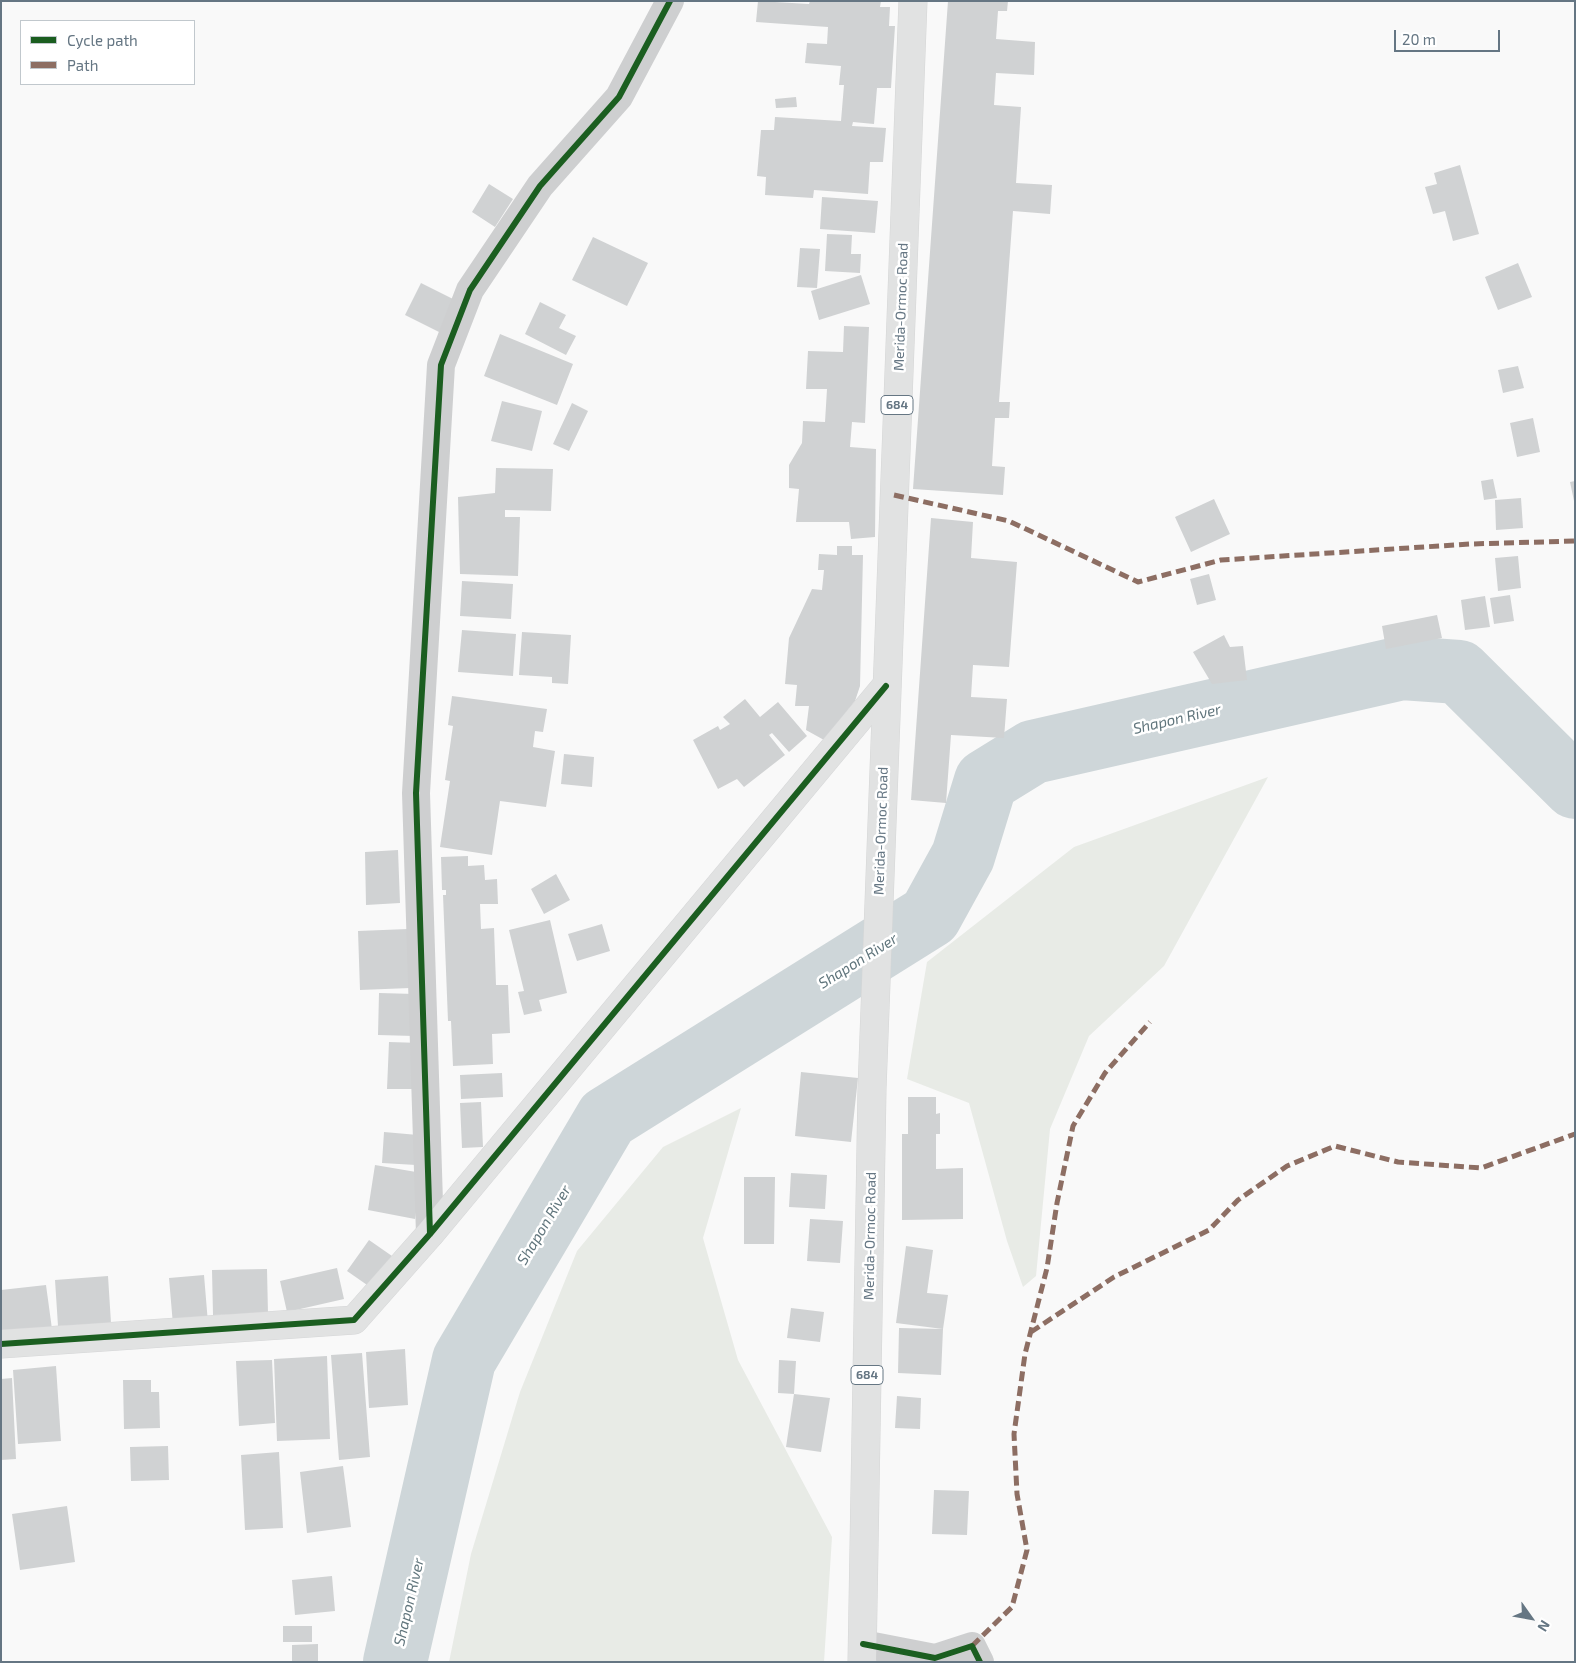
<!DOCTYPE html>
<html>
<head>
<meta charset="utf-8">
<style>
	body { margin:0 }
	#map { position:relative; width:1576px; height:1663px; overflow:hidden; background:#f9f9f9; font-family:"Exo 2",sans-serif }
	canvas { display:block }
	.frame { position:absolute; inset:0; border:2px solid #657683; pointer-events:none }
	.legend { position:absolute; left:20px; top:20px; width:175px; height:65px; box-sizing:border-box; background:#fff; border:1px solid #c1c8cd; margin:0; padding:6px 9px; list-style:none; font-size:15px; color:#657683 }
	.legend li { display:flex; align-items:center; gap:10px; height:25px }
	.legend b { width:25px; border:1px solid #c1c8cd }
	.north { position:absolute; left:1506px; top:1593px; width:50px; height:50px; -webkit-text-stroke:4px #fff; paint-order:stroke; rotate:122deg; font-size:14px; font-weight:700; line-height:20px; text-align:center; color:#657683 }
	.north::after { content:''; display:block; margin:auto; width:18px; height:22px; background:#657683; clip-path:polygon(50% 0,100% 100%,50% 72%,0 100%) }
	.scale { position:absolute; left:1394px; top:30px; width:106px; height:22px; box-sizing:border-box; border:2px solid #657683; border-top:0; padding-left:6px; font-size:15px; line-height:18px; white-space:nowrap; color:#657683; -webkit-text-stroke:4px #fff; paint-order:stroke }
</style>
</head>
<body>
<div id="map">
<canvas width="1576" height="1663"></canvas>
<div class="frame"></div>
<ul class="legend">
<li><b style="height:6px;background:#1b5e20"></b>Cycle path</li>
<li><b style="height:6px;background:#8d6e63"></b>Path</li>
</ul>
<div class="north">N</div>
<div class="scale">20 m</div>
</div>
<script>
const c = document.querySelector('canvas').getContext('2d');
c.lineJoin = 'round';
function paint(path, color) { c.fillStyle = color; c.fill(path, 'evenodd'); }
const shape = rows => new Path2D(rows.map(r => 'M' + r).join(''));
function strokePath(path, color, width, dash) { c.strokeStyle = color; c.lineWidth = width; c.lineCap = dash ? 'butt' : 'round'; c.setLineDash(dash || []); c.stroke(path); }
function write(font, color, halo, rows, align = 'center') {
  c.font = font + ' "Exo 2",sans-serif'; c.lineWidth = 5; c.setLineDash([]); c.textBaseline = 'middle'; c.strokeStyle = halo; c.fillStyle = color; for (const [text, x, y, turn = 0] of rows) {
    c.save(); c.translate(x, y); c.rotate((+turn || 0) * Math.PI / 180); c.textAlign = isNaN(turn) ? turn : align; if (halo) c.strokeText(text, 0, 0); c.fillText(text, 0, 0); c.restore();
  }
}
const green = shape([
	[1268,777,1164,966,1089,1036,1050,1129,1036,1276,1023,1287,1007,1241,969,1103,907,1079,927,962,1074,847],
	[741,1108,703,1238,738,1360,832,1537,824,1662,449,1662,471,1554,520,1392,577,1251,663,1147]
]);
const river = shape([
	[395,1662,464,1360,607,1118,930,916,963,856,986,781,1033,752,1402,668,1459,672,1575,787]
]);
const building = shape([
	[758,1,809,4,810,1,881,1,880,7,890,7,889,26,895,26,891,88,877,88,874,124,853,122,852,126,886,128,883,162,870,162,868,194,814,190,813,198,765,195,766,177,757,176,761,130,774,130,775,117,841,121,844,85,839,85,841,66,805,63,807,43,827,44,828,27,756,22],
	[948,1,1008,1,1007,11,998,11,996,39,1035,42,1034,75,996,73,994,105,1021,107,1016,183,1052,185,1050,214,1013,211,999,402,1010,402,1009,418,995,418,992,466,1005,467,1003,495,913,489],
	[796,97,797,107,776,108,775,99],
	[1460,165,1479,234,1453,241,1445,211,1433,214,1425,187,1437,184,1434,173],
	[489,184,513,199,495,227,472,212],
	[822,197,878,201,875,233,820,229],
	[827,234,852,235,851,254,861,254,860,273,825,271],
	[593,237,648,263,627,306,572,280],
	[800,248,820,249,817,288,797,287],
	[1518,263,1532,297,1498,310,1485,277],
	[861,275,870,304,819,320,811,291],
	[421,283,461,303,445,335,405,315],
	[540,302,566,315,559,328,576,336,566,355,525,334],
	[844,326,869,327,865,423,852,422,850,447,876,449,875,537,851,539,849,522,796,522,799,489,789,488,789,465,802,443,803,421,825,422,827,389,806,389,808,351,843,352],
	[500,334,573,364,557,405,484,376],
	[1518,366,1524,388,1503,393,1498,370],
	[502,401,542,411,532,451,491,441],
	[572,403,588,411,569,451,553,444],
	[1533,418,1540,452,1517,457,1510,423],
	[496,468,553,469,551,511,505,510,505,517,520,517,518,576,460,574,458,497,495,493],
	[1493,479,1497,498,1484,500,1481,481],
	[1575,481,1575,501,1574,501,1570,482],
	[1521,498,1523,528,1496,530,1495,500],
	[1214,499,1230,534,1191,552,1175,517],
	[931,518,973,522,971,558,1017,562,1009,667,973,665,971,697,1007,699,1004,738,951,735,946,803,911,800],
	[837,546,852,546,852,555,863,555,860,686,855,701,824,740,806,730,809,706,795,706,797,685,785,684,789,638,812,589,822,590,824,570,818,570,819,554,837,555],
	[1518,556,1521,588,1498,591,1495,558],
	[1209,574,1216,600,1197,605,1190,579],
	[462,581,513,584,511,619,460,616],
	[1510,595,1514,621,1494,624,1490,598],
	[1485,596,1490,627,1465,630,1461,600],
	[1437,615,1442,638,1386,649,1382,626],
	[462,630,516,634,513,676,458,672],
	[522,632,571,635,568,684,552,683,552,677,519,675],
	[1224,635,1230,647,1243,646,1247,680,1212,684,1193,652],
	[452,696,547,709,543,732,535,731,533,747,555,751,546,807,500,801,492,855,440,847,450,781,445,780,453,726,448,725],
	[745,699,760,717,778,702,807,736,789,752,772,733,769,735,785,755,744,787,737,779,718,789,693,740,718,726,720,730,730,724,723,717],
	[564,754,594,757,592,787,561,784],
	[398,850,400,903,366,905,365,852],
	[468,856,468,866,484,865,485,880,497,879,498,904,480,904,481,929,494,928,496,985,508,985,510,1033,492,1034,493,1064,453,1066,451,1021,448,1021,443,895,446,895,446,890,442,890,441,857],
	[556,874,570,900,544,914,531,889],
	[550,920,567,993,539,1000,542,1011,524,1015,518,992,524,991,509,930],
	[602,924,610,951,577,961,568,934],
	[408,929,410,988,360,990,358,931],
	[379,993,415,994,414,1036,378,1035],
	[389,1042,422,1043,420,1089,387,1089],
	[801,1072,858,1078,851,1142,795,1136],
	[502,1073,503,1097,461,1099,460,1075],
	[908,1097,936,1097,936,1114,940,1113,940,1134,936,1134,936,1169,963,1168,963,1219,902,1220,902,1134,908,1134],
	[481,1102,483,1147,462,1148,460,1103],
	[384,1132,418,1135,416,1165,382,1163],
	[375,1165,422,1173,415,1219,368,1210],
	[791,1173,827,1175,825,1209,789,1207],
	[744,1177,775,1177,774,1244,744,1244],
	[810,1219,843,1221,840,1263,807,1261],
	[369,1240,392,1256,370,1287,347,1271],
	[906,1246,933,1250,927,1293,948,1295,943,1329,896,1323],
	[337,1268,344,1299,287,1312,280,1281],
	[267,1269,268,1314,213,1315,212,1270],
	[204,1275,208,1323,173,1325,169,1278],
	[108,1276,111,1323,58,1326,55,1280],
	[46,1285,52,1329,1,1336,1,1290],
	[791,1308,824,1312,820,1342,787,1338],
	[899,1328,943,1329,941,1375,898,1373],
	[405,1349,408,1405,369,1408,366,1352],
	[362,1353,370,1457,339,1460,331,1355],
	[327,1356,330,1439,277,1441,274,1359],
	[272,1360,275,1423,239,1426,236,1361],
	[779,1360,796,1361,794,1394,778,1393],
	[56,1366,61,1441,18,1444,13,1370],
	[12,1378,16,1459,1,1460,1,1379],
	[123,1380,151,1380,151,1392,159,1392,160,1428,124,1429],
	[794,1394,830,1398,821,1452,786,1447],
	[897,1396,921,1398,920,1429,895,1428],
	[168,1446,169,1480,131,1481,130,1447],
	[279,1452,283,1528,245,1530,241,1455],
	[343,1466,351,1527,307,1533,300,1472],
	[934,1490,969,1491,967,1535,932,1534],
	[67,1506,75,1562,20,1570,12,1514],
	[332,1576,335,1611,295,1615,292,1580],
	[283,1626,312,1626,312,1642,283,1642],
	[318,1644,318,1662,292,1662,292,1645]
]);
const street = shape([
	[430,1234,416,793,441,365,470,290,540,186,619,97,670,1],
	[863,1644,935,1658,972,1646,980,1662]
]);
const secondary = shape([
	[1,1344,354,1320,430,1234,886,686]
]);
const highway = shape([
	[862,1662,872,1089,913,1]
]);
const quiet = shape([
	[894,495,1009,521,1138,582,1221,560,1470,544,1575,541],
	[1031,1332,1114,1277,1209,1230,1238,1200,1287,1166,1335,1146,1398,1162,1481,1168,1575,1134],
	[972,1646,1012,1607,1027,1550,1017,1494,1014,1434,1025,1354,1047,1268,1057,1203,1073,1126,1105,1073,1150,1022]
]);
const cycleway = shape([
	[430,1234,416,793,441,365,470,290,540,186,619,97,670,1],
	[1,1344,354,1320,430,1234,886,686],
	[863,1644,935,1658,972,1646,980,1662]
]);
const shields = [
	[897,405,32],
	[867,1375,32]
];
const shieldNames = [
	["684",897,405],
	["684",867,1375]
];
const streetNames = [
	["Merida-Ormoc Road",901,307,-88],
	["Merida-Ormoc Road",881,831,-88],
	["Merida-Ormoc Road",870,1236,-89]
];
const waterNames = [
	["Shapon River",1177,719,-13],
	["Shapon River",858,961,-32],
	["Shapon River",544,1225,-59],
	["Shapon River",409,1602,-77]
];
paint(green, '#e8ebe6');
strokePath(river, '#ced6d9', 64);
paint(building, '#d0d2d3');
strokePath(secondary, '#d5d6d7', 29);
strokePath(highway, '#d5d6d6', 29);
strokePath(street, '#cecfd0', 28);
strokePath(secondary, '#e1e2e2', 28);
strokePath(highway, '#e1e2e2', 28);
strokePath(quiet, '#8d6e63', 5, [10, 5]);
strokePath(cycleway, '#1b5e20', 6);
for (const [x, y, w] of shields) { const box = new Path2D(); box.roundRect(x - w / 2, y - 9.5, w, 19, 4); c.fillStyle = '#fff'; c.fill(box); strokePath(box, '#657683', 1); }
write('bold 12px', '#657683', null, shieldNames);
write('14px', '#657683', '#fff', streetNames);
write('italic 15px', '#60757c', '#fff', waterNames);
</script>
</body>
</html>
